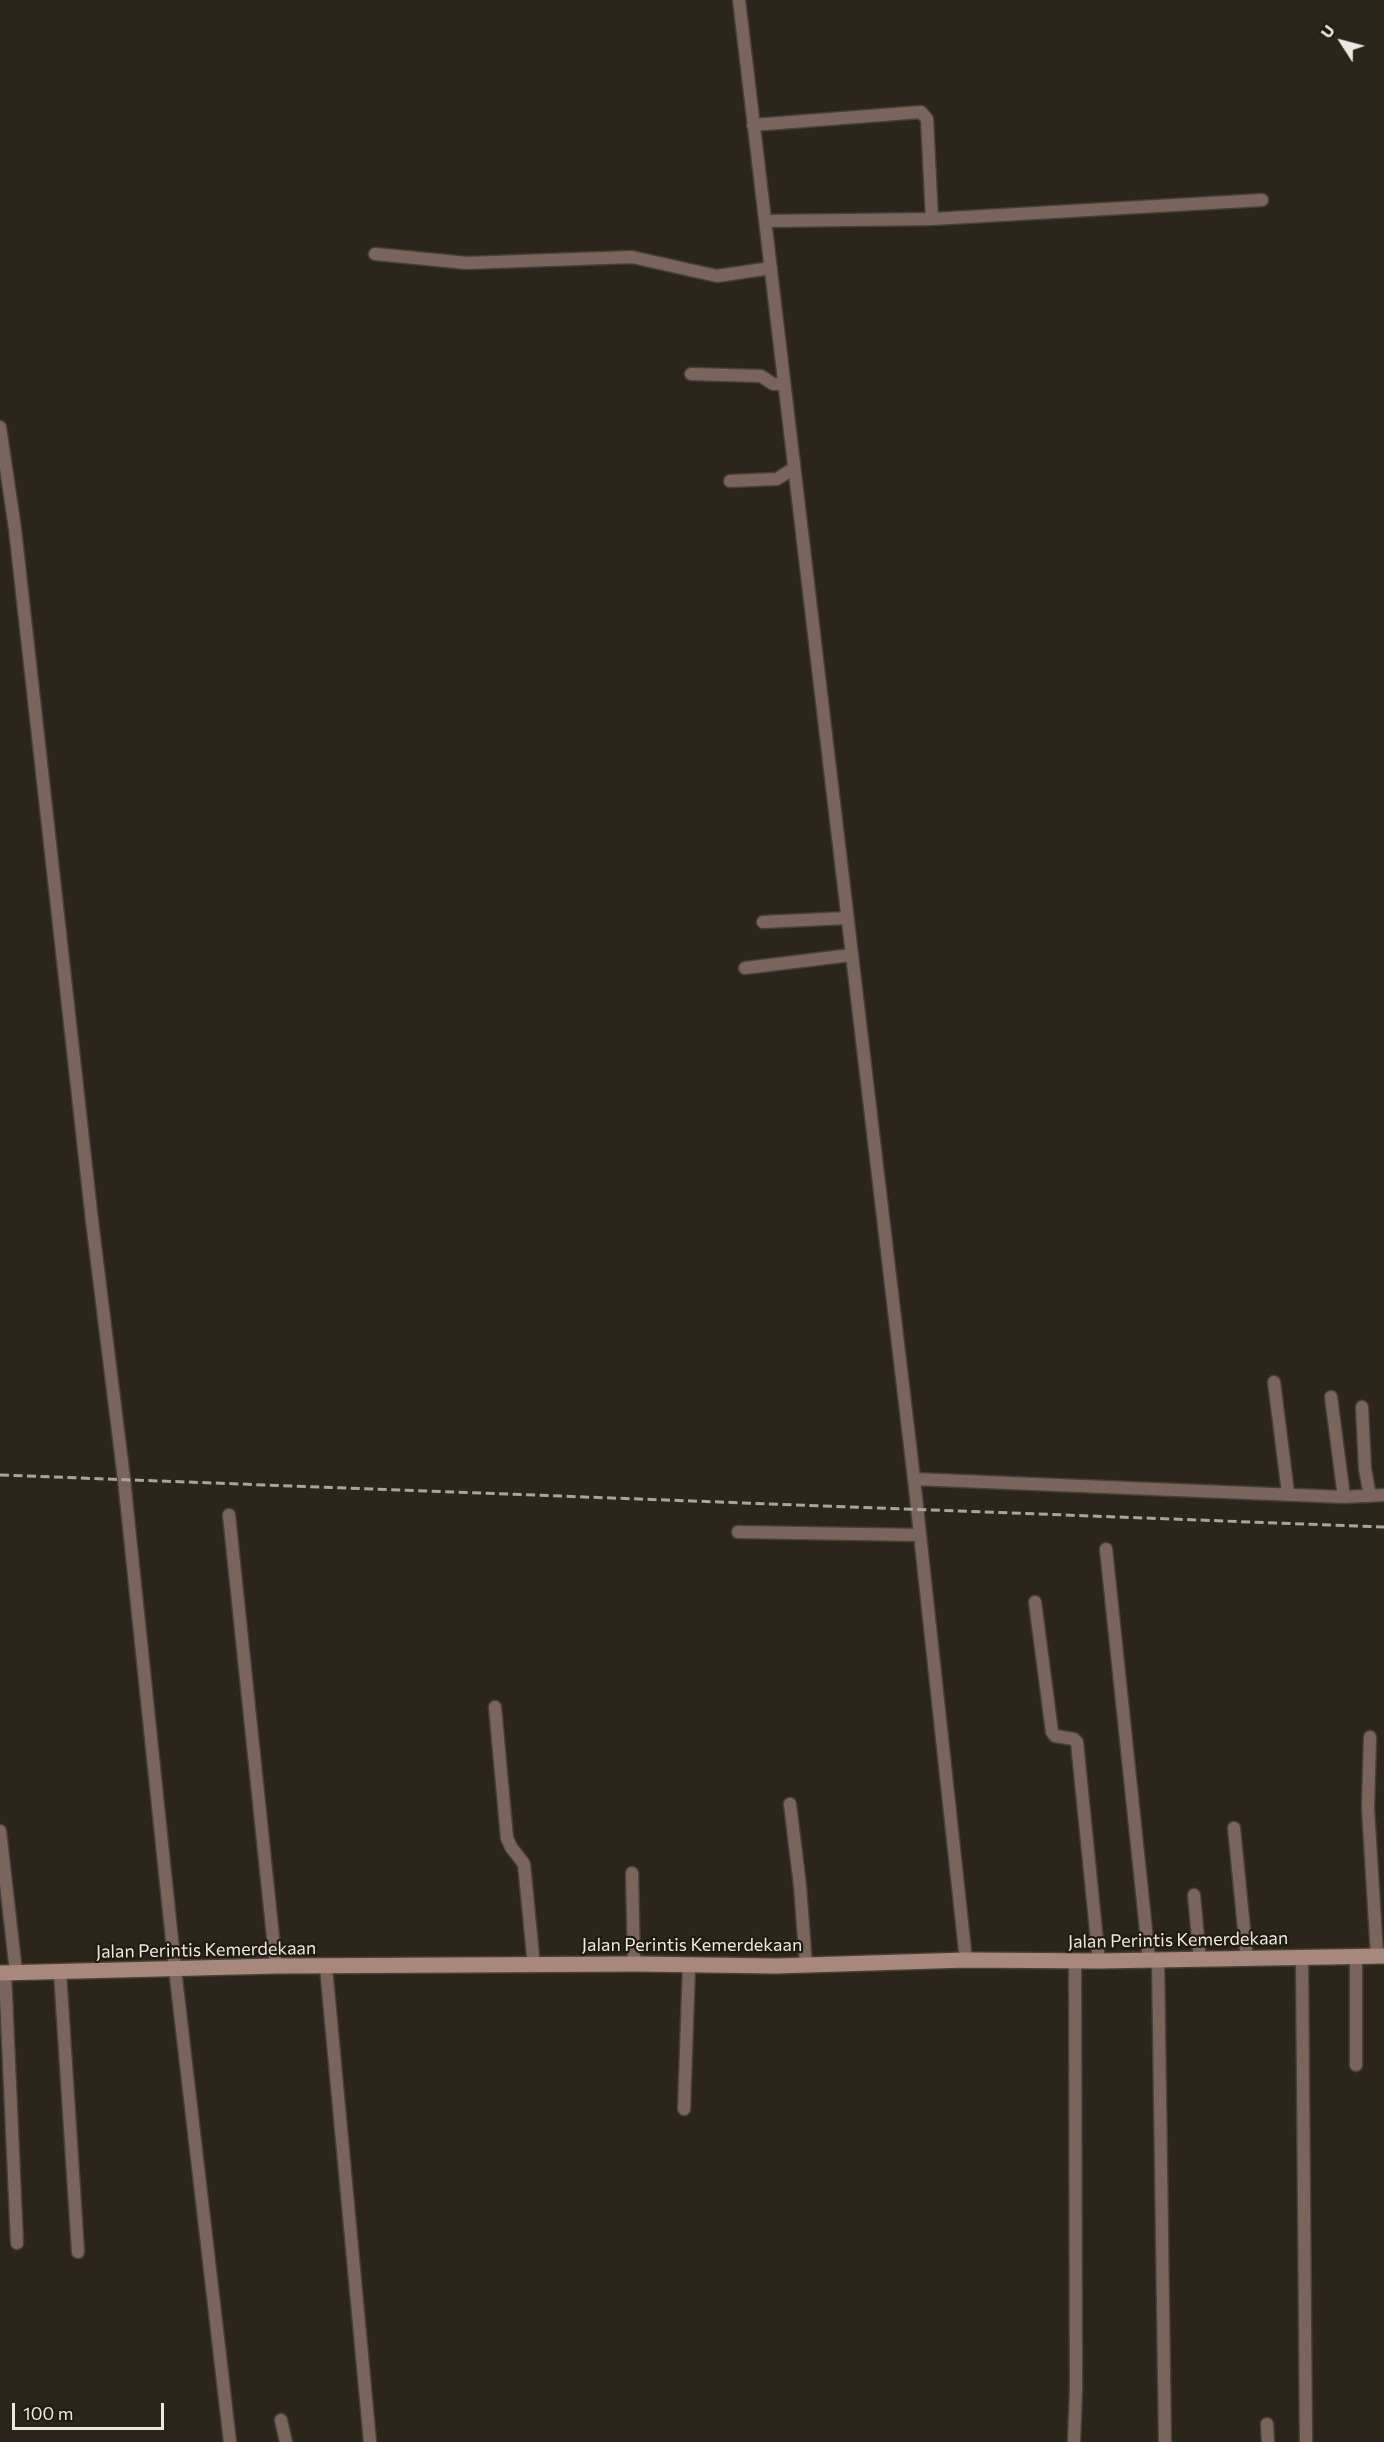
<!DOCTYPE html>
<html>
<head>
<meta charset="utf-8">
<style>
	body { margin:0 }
	#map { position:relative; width:1384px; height:2442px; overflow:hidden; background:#2b251c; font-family:Commissioner,sans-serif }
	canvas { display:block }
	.north { position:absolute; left:1312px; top:12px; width:60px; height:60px; -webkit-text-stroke:4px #211c12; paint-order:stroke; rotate:306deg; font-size:16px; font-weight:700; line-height:24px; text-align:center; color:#ece8e2 }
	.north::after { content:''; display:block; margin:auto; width:21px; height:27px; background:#ece8e2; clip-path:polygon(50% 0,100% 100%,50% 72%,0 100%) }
	.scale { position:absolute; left:12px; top:2403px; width:152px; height:27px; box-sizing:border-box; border:3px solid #ece8e2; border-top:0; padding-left:8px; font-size:18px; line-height:21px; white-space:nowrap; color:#ece8e2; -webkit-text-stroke:4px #211c12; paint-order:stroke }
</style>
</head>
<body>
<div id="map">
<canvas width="1384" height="2442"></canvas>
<div class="north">U</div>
<div class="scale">100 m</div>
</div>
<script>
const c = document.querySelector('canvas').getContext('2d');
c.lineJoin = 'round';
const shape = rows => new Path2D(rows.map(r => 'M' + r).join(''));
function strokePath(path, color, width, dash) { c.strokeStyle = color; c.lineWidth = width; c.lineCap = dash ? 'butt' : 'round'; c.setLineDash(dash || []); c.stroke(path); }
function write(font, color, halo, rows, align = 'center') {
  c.font = font + ' Commissioner,sans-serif'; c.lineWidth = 4.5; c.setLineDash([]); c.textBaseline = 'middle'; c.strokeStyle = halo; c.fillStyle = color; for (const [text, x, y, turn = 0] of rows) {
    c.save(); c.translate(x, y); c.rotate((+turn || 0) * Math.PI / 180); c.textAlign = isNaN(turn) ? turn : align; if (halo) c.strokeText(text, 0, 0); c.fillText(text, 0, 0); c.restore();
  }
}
const street = shape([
	[739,0,914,1479,966,1960],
	[753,125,921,112,927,119,932,219,765,221],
	[932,219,1262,200],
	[375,254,467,263,632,257,717,276,771,268],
	[691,374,761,376,773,384,784,384],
	[0,427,15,529,92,1221,124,1479,175,1969,230,2442],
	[730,481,777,479,794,468],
	[763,922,847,918],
	[745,968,851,955],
	[1274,1382,1288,1493],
	[1331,1397,1344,1497],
	[1362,1407,1365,1469,1370,1496],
	[914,1479,1344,1497,1384,1495],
	[229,1515,276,1966],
	[738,1532,920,1535],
	[1106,1549,1149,1959],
	[1035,1602,1052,1732,1055,1736,1074,1739,1077,1742,1099,1961],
	[495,1707,507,1838,511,1847,524,1864,534,1966],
	[1370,1737,1368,1808,1377,1956],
	[790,1804,800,1886,806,1965],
	[1234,1828,1247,1959],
	[0,1831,16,1972],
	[632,1873,634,1964],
	[1194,1895,1200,1960],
	[1158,1959,1165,2442],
	[1302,1959,1306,2442],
	[326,1967,370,2442],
	[60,1972,78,2252],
	[5,1973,17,2243],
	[1356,2065,1356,1957],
	[684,2109,689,1965],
	[281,2420,286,2442],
	[1267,2424,1268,2442],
	[1074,2442,1076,2389,1075,1961]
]);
const secondary = shape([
	[0,1973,276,1966,638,1964,776,1966,966,1960,1099,1961,1384,1956]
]);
const rail = shape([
	[0,1475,1384,1527]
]);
const streetNames = [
	["Jalan Perintis Kemerdekaan",1178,1940,-1],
	["Jalan Perintis Kemerdekaan",692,1945],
	["Jalan Perintis Kemerdekaan",206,1950,-1]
];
strokePath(street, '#464038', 15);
strokePath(secondary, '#464038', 18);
strokePath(street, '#79655c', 12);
strokePath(secondary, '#a8887b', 15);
strokePath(rail, '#a9a49d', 3, [9, 4.5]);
write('18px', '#ece8e2', '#211c12', streetNames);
</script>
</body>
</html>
